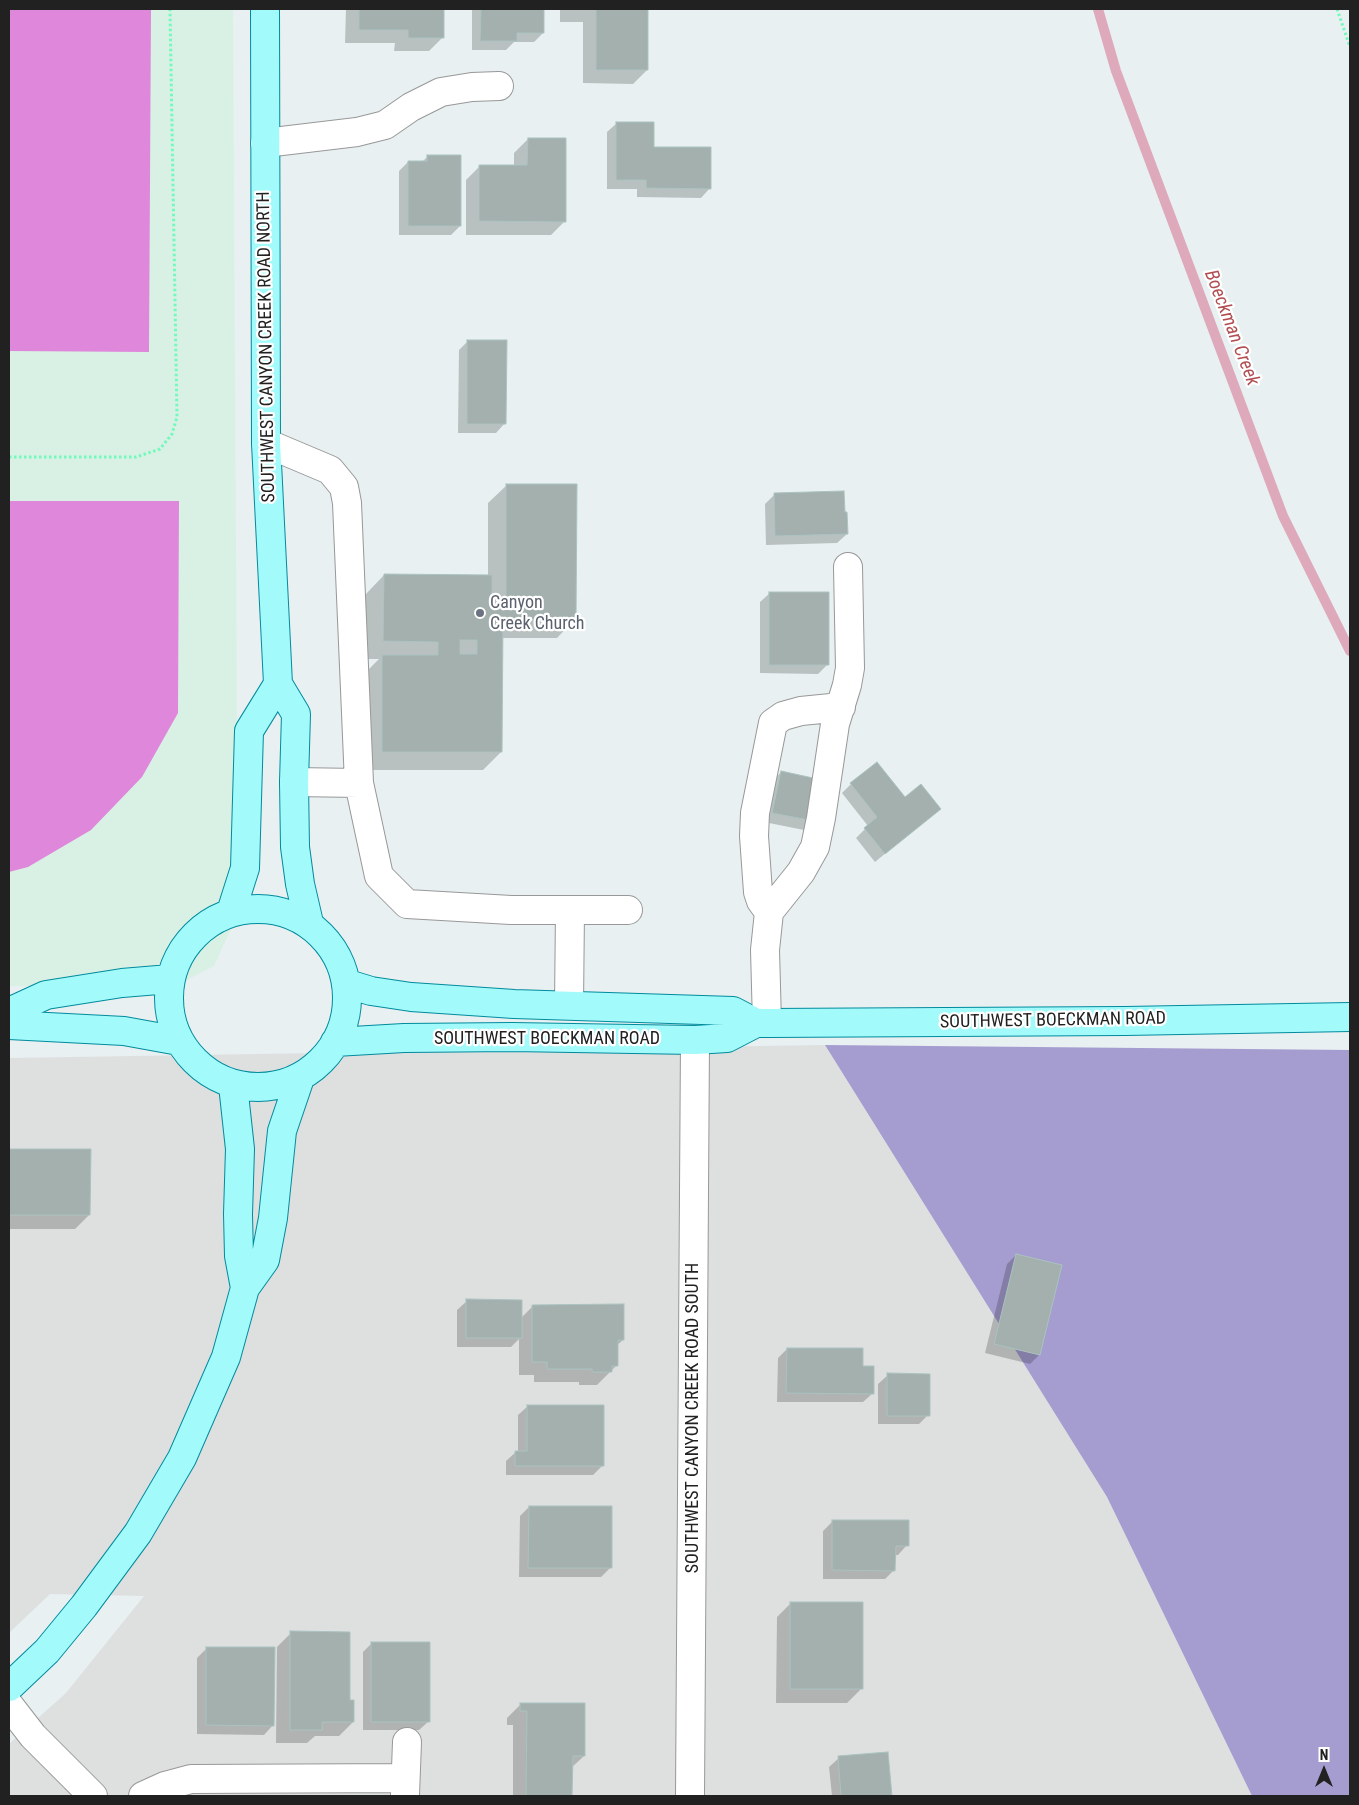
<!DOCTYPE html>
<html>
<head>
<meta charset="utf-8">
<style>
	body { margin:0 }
	#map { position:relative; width:1359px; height:1805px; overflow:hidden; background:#e8f0f1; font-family:"Roboto Condensed",sans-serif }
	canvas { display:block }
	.frame { position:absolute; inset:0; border:10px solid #212121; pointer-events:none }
	.north { position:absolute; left:1299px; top:1745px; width:50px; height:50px; -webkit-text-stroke:4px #fff; paint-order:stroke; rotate:0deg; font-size:14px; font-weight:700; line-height:20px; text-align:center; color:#212121 }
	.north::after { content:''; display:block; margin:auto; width:18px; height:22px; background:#212121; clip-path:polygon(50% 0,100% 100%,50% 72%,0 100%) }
</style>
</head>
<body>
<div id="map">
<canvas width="1359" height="1805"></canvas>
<div class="frame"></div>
<div class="north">N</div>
</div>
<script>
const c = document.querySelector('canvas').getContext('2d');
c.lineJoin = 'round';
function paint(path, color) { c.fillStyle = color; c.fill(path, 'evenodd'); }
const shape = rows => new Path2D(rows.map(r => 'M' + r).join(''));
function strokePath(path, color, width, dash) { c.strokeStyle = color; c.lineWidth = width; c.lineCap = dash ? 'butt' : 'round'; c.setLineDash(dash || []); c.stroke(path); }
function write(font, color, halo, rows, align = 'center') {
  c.font = font + ' "Roboto Condensed",sans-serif'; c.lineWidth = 4.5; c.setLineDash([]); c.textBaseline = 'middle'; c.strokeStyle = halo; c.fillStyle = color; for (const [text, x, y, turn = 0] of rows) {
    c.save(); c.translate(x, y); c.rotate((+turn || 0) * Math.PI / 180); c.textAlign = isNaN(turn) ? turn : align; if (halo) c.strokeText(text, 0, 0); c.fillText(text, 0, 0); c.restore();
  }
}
const residential = shape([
	[825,1045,1107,1497,1252,1796,9,1796,9,1744,66,1693,144,1596,50,1594,9,1633,9,1058]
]);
const commercial = shape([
	[9,9,233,9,238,913,214,966,175,986,9,986]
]);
const forest = shape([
	[825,1045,1350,1050,1350,1796,1252,1796,1107,1497]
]);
const pitch = shape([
	[9,9,151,9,149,352,9,351],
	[9,501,179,501,178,713,142,777,91,830,28,867,9,872]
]);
const shadow = shape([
	[346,9,443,9,443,37,429,51,394,51,395,43,345,43],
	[472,9,543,9,543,33,534,42,514,42,506,50,472,50],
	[560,9,647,9,647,70,633,84,583,83,583,22,560,22],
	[617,123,653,148,710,188,701,198,637,197,637,189,607,189,607,132],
	[528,139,565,221,551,235,466,235,466,180,480,166,514,166,514,153],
	[428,156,460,226,451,235,399,235,399,171,408,162,422,162],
	[468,341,505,423,496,433,458,433,459,350],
	[507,485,575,619,557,638,501,638,501,752,483,770,364,770,364,674,379,659,366,659,366,594,384,575,488,576,488,503],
	[775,494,847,534,837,543,766,545,765,504],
	[770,593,827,665,818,674,760,673,760,602],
	[781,772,813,821,804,830,764,822,772,782],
	[851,784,905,799,939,809,875,862,856,838,868,826,842,793],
	[9,1150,89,1150,89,1215,75,1229,9,1229],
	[1016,1255,1039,1355,1030,1364,985,1353,1007,1264],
	[467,1301,520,1319,533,1306,623,1340,616,1346,616,1366,597,1385,579,1385,579,1382,534,1382,534,1375,519,1375,519,1339,511,1347,457,1347,457,1310],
	[787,1349,873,1393,863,1402,777,1402,778,1358],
	[888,1375,928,1415,919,1424,878,1424,878,1384],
	[528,1406,603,1465,593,1475,506,1475,506,1461,516,1452,518,1452,518,1415],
	[529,1507,611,1567,601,1577,519,1577,520,1516],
	[832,1522,907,1545,898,1555,894,1555,894,1570,885,1579,823,1579,823,1531],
	[791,1603,861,1689,847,1703,776,1703,777,1617],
	[291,1633,349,1701,353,1722,339,1736,315,1736,307,1743,276,1743,277,1647],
	[372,1643,429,1721,419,1730,363,1730,363,1652],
	[207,1648,273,1725,264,1735,197,1734,197,1658],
	[521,1704,584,1756,571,1768,571,1796,513,1796,513,1725,507,1725,507,1718],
	[887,1754,891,1796,832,1796,829,1767,839,1758]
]);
const stream = shape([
	[1098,9,1116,71,1283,516,1350,651]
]);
const building = shape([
	[359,9,444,9,444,38,408,38,408,30,359,30,359,9],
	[481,9,544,9,544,33,517,33,517,41,480,41,481,9],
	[596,9,648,9,648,70,596,70,596,9],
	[616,122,654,122,654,147,711,147,711,189,646,188,646,180,616,180,616,122],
	[528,138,566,138,566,222,479,221,479,165,527,165,528,138],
	[427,155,461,155,461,226,408,226,408,161,427,161,427,155],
	[467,340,507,340,506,424,467,424,467,340],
	[506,484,577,484,576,620,503,620,502,752,382,752,382,655,438,655,438,642,383,641,384,574,492,575,492,605,506,605,506,484],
	[460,640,477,640,477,654,460,654,460,640],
	[844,491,845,512,847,512,848,534,775,536,774,493,844,491],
	[769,592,829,592,829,665,769,665,769,592],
	[877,762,905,797,921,784,941,809,885,854,864,828,877,817,850,783,877,762],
	[781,771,822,780,814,821,772,813,781,771],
	[9,1149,91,1149,90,1215,9,1215,9,1149],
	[1016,1254,1062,1265,1040,1355,994,1344,1016,1254],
	[466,1299,522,1300,522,1338,466,1338,466,1299],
	[624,1304,624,1340,618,1340,618,1366,612,1366,612,1372,592,1372,592,1369,547,1369,547,1362,532,1362,532,1305,624,1304],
	[787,1348,863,1348,863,1366,874,1366,874,1394,786,1393,787,1348],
	[887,1373,930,1374,930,1416,887,1416,887,1373],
	[527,1405,604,1405,604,1466,515,1466,515,1451,527,1451,527,1405],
	[529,1506,612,1506,612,1568,528,1568,529,1506],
	[832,1520,909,1520,909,1546,896,1546,895,1571,832,1570,832,1520],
	[790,1602,863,1602,863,1689,790,1689,790,1602],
	[290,1631,350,1632,350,1700,354,1700,354,1722,322,1722,322,1730,290,1730,290,1631],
	[371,1642,430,1642,430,1722,371,1722,371,1642],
	[206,1647,275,1647,274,1726,206,1725,206,1647],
	[520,1703,585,1703,585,1756,573,1756,572,1796,526,1796,527,1711,520,1711,520,1703],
	[888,1752,892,1796,841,1796,838,1756,888,1752]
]);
const path = shape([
	[1337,9,1350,47],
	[9,457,136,457,160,449,172,434,177,417,170,9]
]);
const minor = shape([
	[265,143,357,132,385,125,411,107,441,92,472,87,499,86],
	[266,443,330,470,344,487,347,503,359,783],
	[294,782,359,783,379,876,407,904,511,910,628,910],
	[769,912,761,901,758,892,754,836,755,813,773,723,783,716,801,711,841,707],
	[569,1005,570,910],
	[767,1023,765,950,769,912,801,872,815,847,821,818,835,724,847,685,850,668,848,567],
	[9,1705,33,1736,93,1796],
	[405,1795,407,1742],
	[143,1796,165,1786,191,1779,405,1778],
	[690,1796,695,1040]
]);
const major = shape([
	[265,9,266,443,278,684,296,714,294,782,295,847,300,884,309,923],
	'169 998a89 89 0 1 1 178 0a89 89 0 1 1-178 0Z',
	[231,912,245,868,249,731,278,684],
	[348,984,371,991,411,997,514,1004,733,1011,756,1023,767,1023,1125,1021,1350,1017],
	[9,1012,46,995,122,983,170,979],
	[9,1025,124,1031,179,1041],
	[335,1042,404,1038,512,1037,695,1040,727,1038,756,1023],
	[233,1085,240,1149,238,1214,239,1256,245,1288],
	[9,1687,47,1651,84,1606,138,1533,182,1458,226,1357,245,1288,265,1260,273,1218,282,1131,300,1078]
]);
const markers = [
	[480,613,5,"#6b7280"]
];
const streetNames = [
	["SOUTHWEST CANYON CREEK ROAD NORTH",267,347,-91],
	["SOUTHWEST BOECKMAN ROAD",1053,1021,-1],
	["SOUTHWEST BOECKMAN ROAD",547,1039],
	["SOUTHWEST CANYON CREEK ROAD SOUTH",693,1418,-90]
];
const worshipNames = [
	["Canyon",490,603],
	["Creek Church",490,624]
];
const waterNames = [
	["Boeckman Creek",1231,328,69]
];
paint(residential, '#dedfdf');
paint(commercial, '#d8f1e4');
paint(forest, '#a59dd0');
paint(pitch, '#df87da');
paint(shadow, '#0003');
strokePath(stream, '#dea9bb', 10);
paint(building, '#a3b0ae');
strokePath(building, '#aac3c0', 1);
strokePath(minor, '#989898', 30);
strokePath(major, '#018b9d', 30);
strokePath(path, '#72f9bc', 3, [2.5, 2.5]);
strokePath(minor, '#fff', 28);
strokePath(major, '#a3fafb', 28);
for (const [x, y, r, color] of markers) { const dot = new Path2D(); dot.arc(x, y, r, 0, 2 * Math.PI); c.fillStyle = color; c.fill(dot); strokePath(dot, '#fff', 2); }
write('18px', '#212121', '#fff', streetNames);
write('18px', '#5b616d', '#fff', worshipNames, 'left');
write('italic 19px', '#b24d52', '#fff', waterNames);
</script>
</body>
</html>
